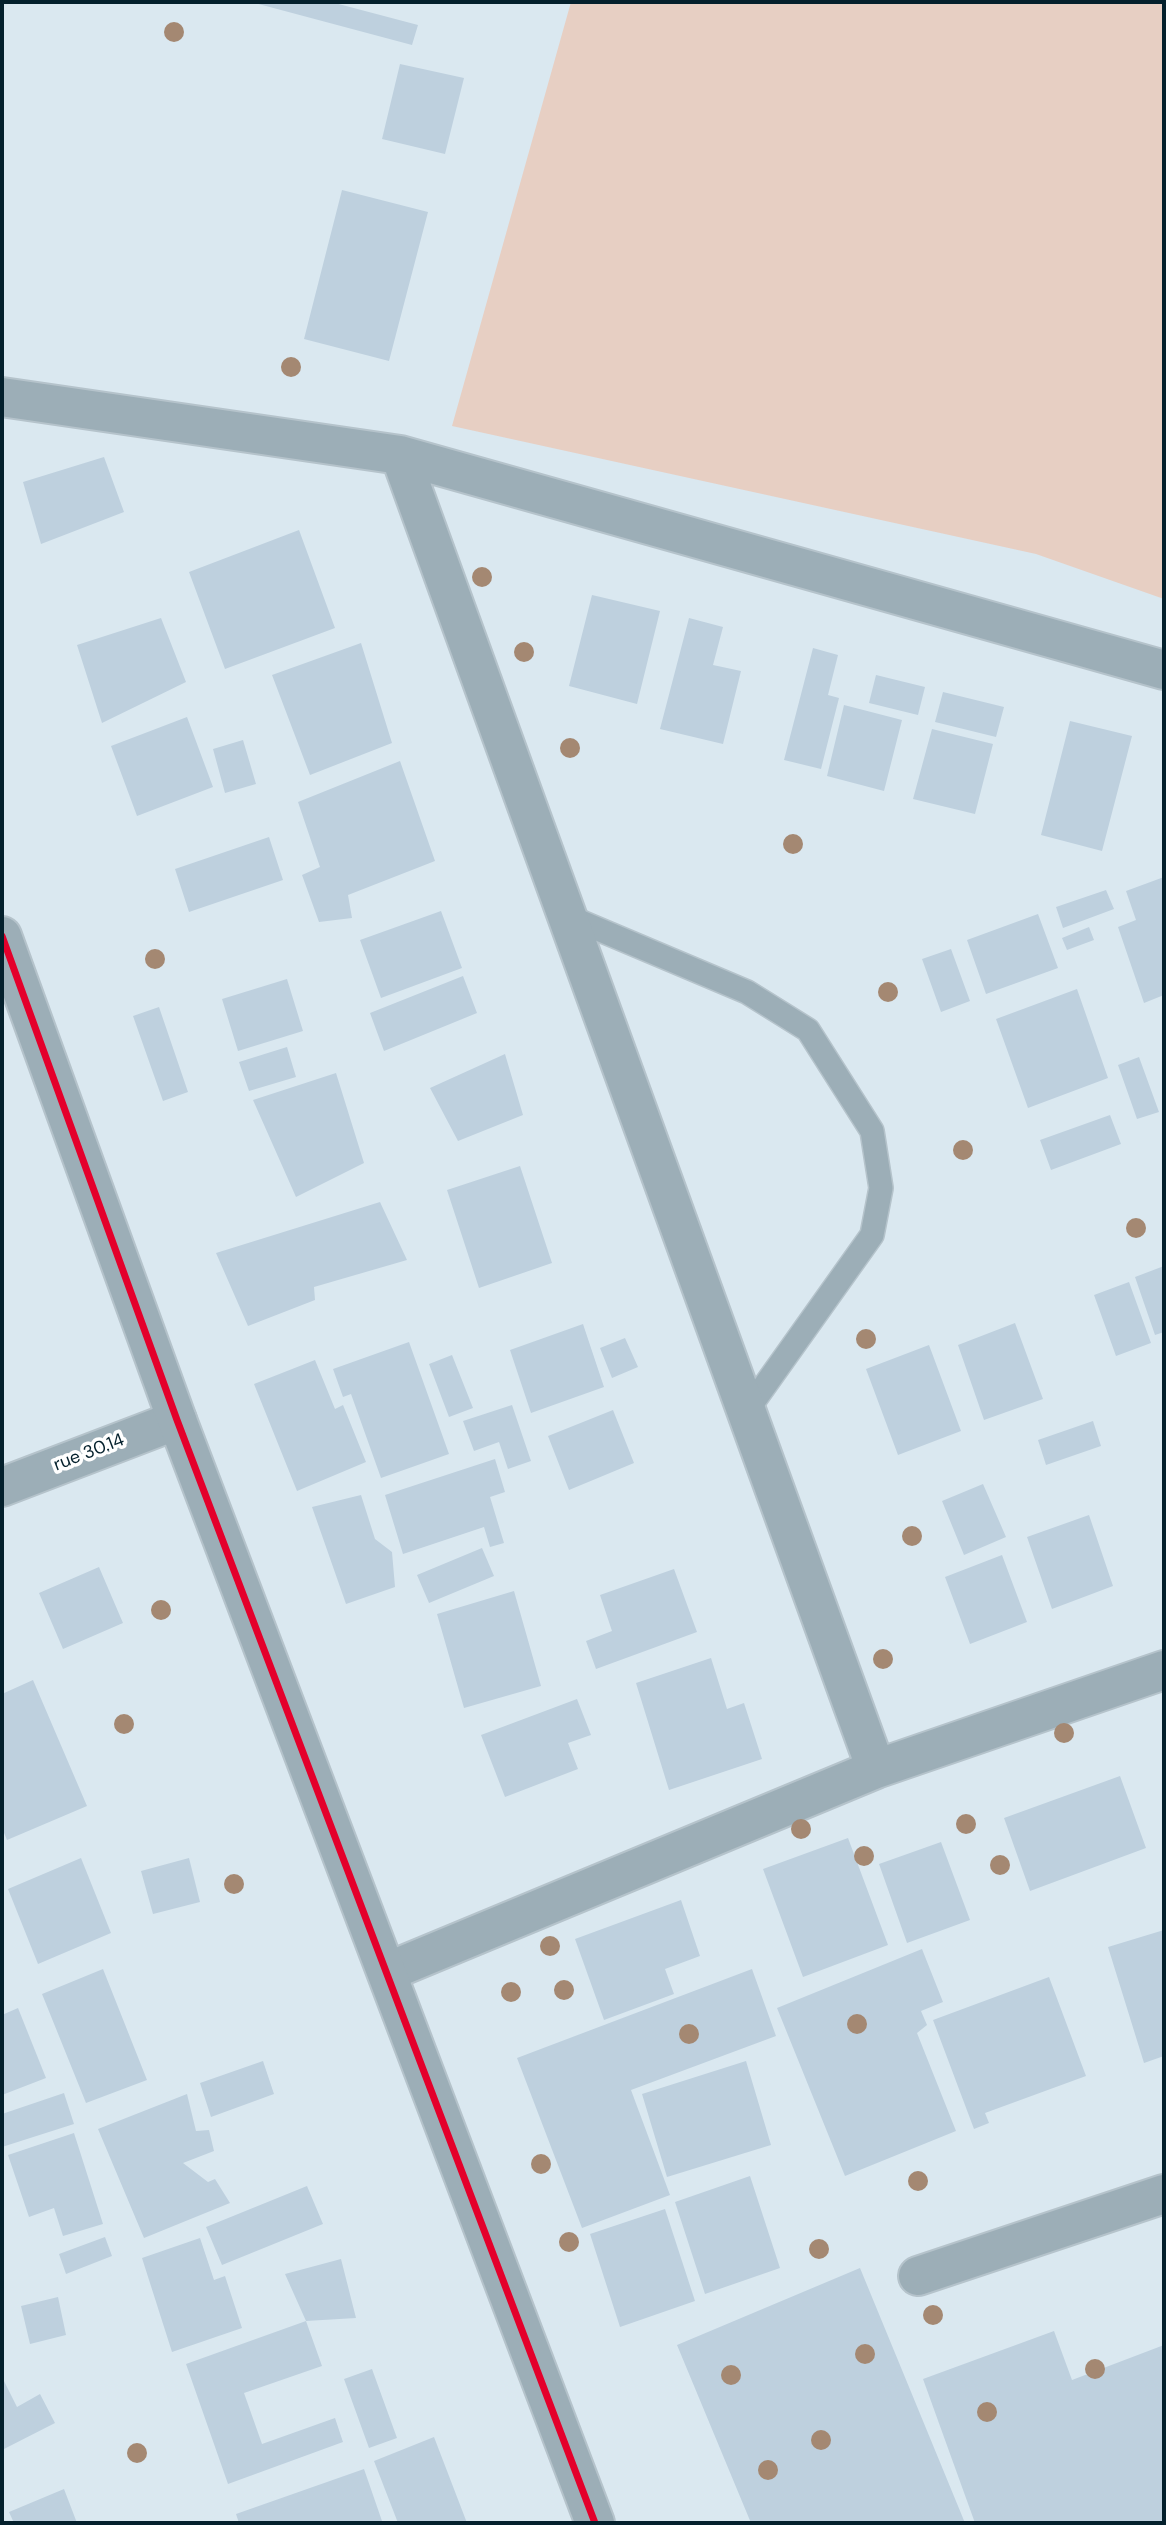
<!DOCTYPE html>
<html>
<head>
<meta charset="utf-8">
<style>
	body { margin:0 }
	#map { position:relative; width:1166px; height:2525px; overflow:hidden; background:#dae8f0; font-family:"DM Sans",sans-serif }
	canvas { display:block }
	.frame { position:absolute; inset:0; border:4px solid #04202c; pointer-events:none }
</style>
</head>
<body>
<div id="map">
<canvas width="1166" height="2525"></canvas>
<div class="frame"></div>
</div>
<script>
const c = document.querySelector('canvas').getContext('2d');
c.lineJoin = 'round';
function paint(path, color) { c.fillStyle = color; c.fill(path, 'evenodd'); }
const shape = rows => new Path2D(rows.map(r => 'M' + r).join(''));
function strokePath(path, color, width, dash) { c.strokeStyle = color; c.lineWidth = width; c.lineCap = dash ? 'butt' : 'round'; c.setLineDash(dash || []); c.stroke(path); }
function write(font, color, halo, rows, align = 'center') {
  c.font = font + ' "DM Sans",sans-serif'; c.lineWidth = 7; c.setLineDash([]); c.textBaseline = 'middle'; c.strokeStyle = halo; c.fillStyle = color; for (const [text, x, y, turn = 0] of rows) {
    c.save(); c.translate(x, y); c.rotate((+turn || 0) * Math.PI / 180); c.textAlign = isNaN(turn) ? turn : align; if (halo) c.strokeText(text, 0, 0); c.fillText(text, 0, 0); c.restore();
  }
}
const green = shape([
	[571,2,1164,2,1164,599,1036,554,452,426]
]);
const building = shape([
	[251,2,331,2,418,25,412,45],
	[400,64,464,78,445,154,382,139],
	[342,190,428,212,389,361,304,339],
	[104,457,124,512,41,544,23,482],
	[299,530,335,628,225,669,189,572],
	[592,595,660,611,637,704,569,686],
	[161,618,186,682,102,723,77,645],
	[689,618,723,627,713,665,741,671,723,744,660,729],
	[361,643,392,743,310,775,272,675],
	[813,648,838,655,828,695,839,698,821,769,784,760],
	[876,675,925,687,918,715,869,703],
	[943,692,1004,707,996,737,935,722],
	[844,705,902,720,884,791,827,776],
	[187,717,213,787,137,816,111,746],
	[1070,721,1132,736,1102,851,1041,835],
	[932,729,993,744,975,814,913,799],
	[243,740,256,784,225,793,213,749],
	[400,761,435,861,348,895,352,918,319,922,302,875,320,867,298,802],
	[269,837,283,880,189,912,175,869],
	[1164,877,1164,995,1144,1003,1118,927,1136,920,1126,891],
	[1106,890,1114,909,1063,928,1056,907],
	[441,911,462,968,381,998,360,940],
	[1038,914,1058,968,986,994,967,940],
	[1089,927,1094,940,1067,950,1062,938],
	[951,949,970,1001,941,1012,922,959],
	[463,976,477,1013,384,1051,370,1013],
	[287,979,303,1031,238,1051,222,999],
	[1077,989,1108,1078,1028,1108,996,1019],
	[159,1007,188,1092,163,1101,133,1016],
	[287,1047,296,1077,249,1091,239,1062],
	[505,1054,523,1115,458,1141,430,1088],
	[1139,1057,1159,1112,1137,1119,1118,1065],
	[336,1073,364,1163,296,1197,253,1100],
	[1110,1115,1121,1144,1051,1170,1040,1140],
	[520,1166,552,1263,479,1288,447,1190],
	[380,1202,407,1260,314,1287,315,1300,248,1326,216,1253],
	[1164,1266,1164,1332,1155,1335,1135,1277],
	[1129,1282,1151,1343,1116,1356,1094,1295],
	[1015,1323,1043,1399,984,1420,958,1345],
	[583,1324,604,1387,531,1413,510,1350],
	[625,1338,638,1367,612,1378,600,1348],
	[409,1342,449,1454,381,1478,351,1394,343,1397,333,1369],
	[929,1345,961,1431,898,1455,866,1369],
	[452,1355,473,1408,449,1417,429,1364],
	[315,1360,335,1409,343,1405,366,1462,297,1491,254,1384],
	[512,1405,531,1461,508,1469,499,1442,474,1451,463,1421],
	[613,1410,634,1463,569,1490,548,1436],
	[1093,1421,1101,1446,1046,1465,1038,1440],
	[495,1459,505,1492,490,1497,504,1543,490,1547,484,1527,403,1554,385,1495],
	[983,1484,1006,1537,964,1555,942,1501],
	[361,1495,375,1539,392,1552,395,1587,346,1604,312,1507],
	[1089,1515,1113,1586,1052,1609,1027,1537],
	[482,1548,494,1576,429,1603,417,1575],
	[1002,1555,1027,1622,970,1644,945,1577],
	[99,1567,123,1623,63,1649,39,1593],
	[674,1569,697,1632,596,1669,586,1641,612,1631,600,1595],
	[514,1591,541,1686,464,1708,437,1614],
	[711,1658,727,1709,744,1703,762,1759,669,1790,636,1683],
	[33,1680,87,1806,7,1840,2,1828,2,1694],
	[577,1699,591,1735,568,1743,578,1769,505,1797,481,1735],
	[1120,1776,1146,1848,1030,1891,1004,1818],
	[848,1838,888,1945,803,1977,763,1869],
	[941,1842,970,1920,907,1943,879,1864],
	[81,1858,111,1933,38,1964,8,1889],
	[189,1858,200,1902,153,1914,141,1871],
	[681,1900,700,1956,665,1969,674,1994,604,2020,575,1939],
	[1164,1930,1164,2056,1144,2063,1108,1947],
	[922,1949,943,2002,921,2011,927,2025,917,2033,956,2131,845,2176,777,2008],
	[103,1969,147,2080,86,2103,42,1994],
	[752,1969,776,2036,631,2090,670,2195,582,2228,517,2058],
	[1049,1977,1086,2076,985,2113,989,2123,974,2129,933,2020],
	[18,2008,46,2078,2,2095,2,2015],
	[263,2061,274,2094,211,2117,200,2083],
	[746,2061,771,2145,667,2177,642,2094],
	[64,2093,74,2124,2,2147,2,2114],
	[187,2094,196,2131,209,2130,214,2151,183,2163,208,2182,215,2179,230,2203,144,2238,98,2129],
	[74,2133,103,2224,63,2236,54,2208,29,2217,8,2155],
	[750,2176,780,2268,705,2294,675,2202],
	[307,2186,323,2224,222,2265,206,2227],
	[665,2209,695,2301,620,2327,590,2234],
	[105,2237,112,2256,66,2274,59,2254],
	[200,2238,214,2280,225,2276,242,2328,172,2352,142,2258],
	[341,2259,356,2318,306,2321,285,2274],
	[860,2268,965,2523,751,2523,677,2345],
	[58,2297,66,2335,30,2344,21,2306],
	[306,2321,322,2366,244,2393,262,2444,335,2418,343,2442,228,2484,186,2364],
	[1054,2331,1072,2380,1164,2345,1164,2523,975,2523,923,2379],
	[372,2369,397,2438,369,2448,344,2379],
	[4,2381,17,2407,40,2394,55,2423,2,2450,2,2382],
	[434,2437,467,2523,398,2523,374,2461],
	[364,2469,382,2521,239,2523,236,2514],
	[64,2489,77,2523,14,2523,9,2512]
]);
const service = shape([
	[567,916,747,992,808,1030,872,1131,881,1188,872,1235,746,1412]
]);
const minor = shape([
	[2,397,400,455,1164,670],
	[400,455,876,1769],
	[2,1487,177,1420],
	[387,1972,876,1769,1164,1670],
	[918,2276,1164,2194]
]);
const tertiary = shape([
	[2,936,177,1420,595,2523]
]);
const bus1 = shape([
	[2,936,177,1420,595,2523]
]);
const trees = [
	[174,32],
	[291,367],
	[482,577],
	[524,652],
	[570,748],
	[793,844],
	[155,959],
	[888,992],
	[963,1150],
	[1136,1228],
	[866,1339],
	[912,1536],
	[161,1610],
	[883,1659],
	[124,1724],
	[1064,1733],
	[966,1824],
	[801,1829],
	[864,1856],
	[1000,1865],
	[234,1884],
	[550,1946],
	[564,1990],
	[511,1992],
	[857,2024],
	[689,2034],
	[541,2164],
	[918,2181],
	[569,2242],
	[819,2249],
	[933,2315],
	[865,2354],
	[1095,2369],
	[731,2375],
	[987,2412],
	[821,2440],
	[137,2453],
	[768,2470]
];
const streetNames = [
	["rue 30.14",89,1453,-21]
];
paint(green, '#e7cfc3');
paint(building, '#bed0de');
strokePath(service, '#b5c3cb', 26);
strokePath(minor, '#b5c3cb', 42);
strokePath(tertiary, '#b5c3cb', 42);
strokePath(service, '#9caeb7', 23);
strokePath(minor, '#9caeb7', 38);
strokePath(tertiary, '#9caeb7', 38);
strokePath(bus1, '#e4002b', 7);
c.fillStyle = '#a48872';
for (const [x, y] of trees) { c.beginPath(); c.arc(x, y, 10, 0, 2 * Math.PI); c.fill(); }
write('18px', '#04202c', '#fff', streetNames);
</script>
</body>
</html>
